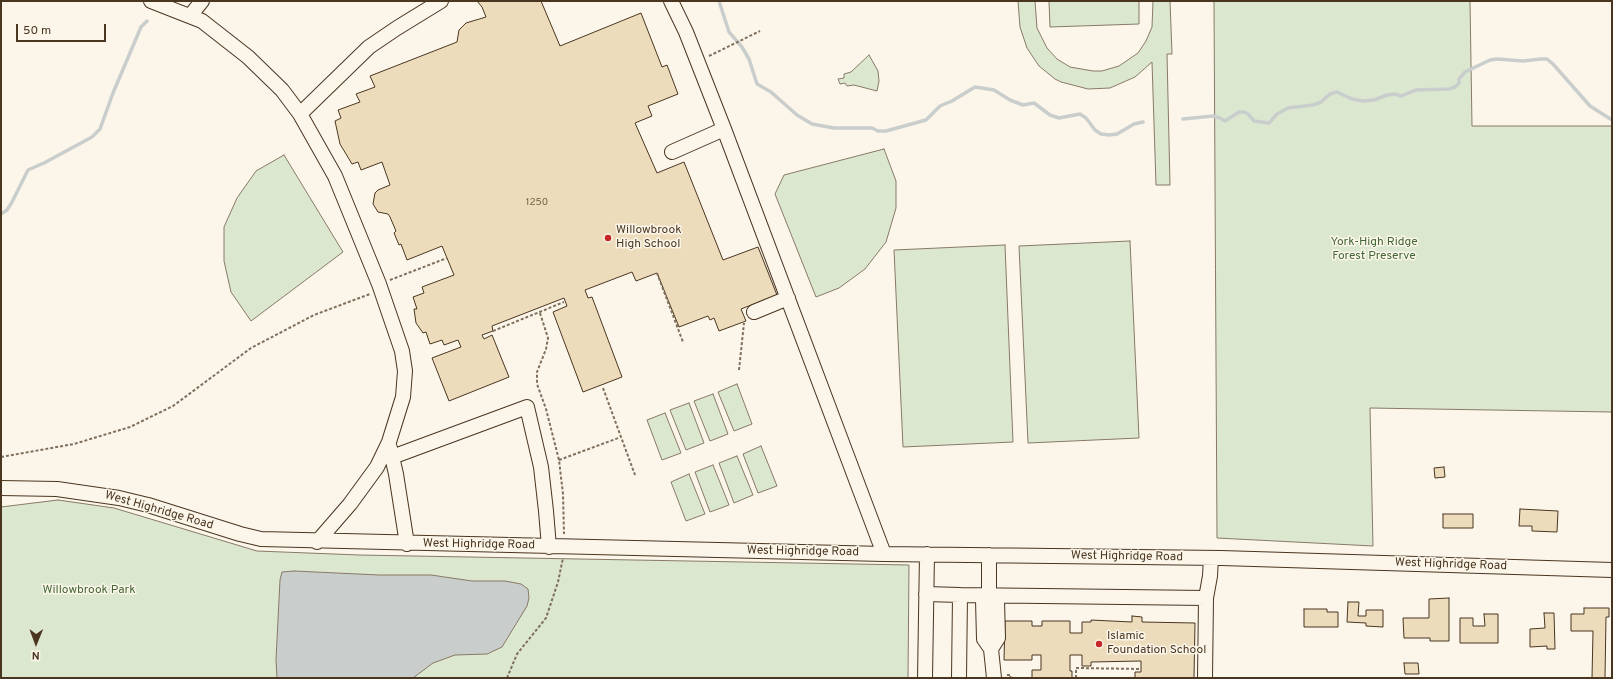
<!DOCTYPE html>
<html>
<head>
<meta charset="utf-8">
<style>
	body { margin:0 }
	#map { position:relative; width:1613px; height:679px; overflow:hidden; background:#fbf6e9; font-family:Overpass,sans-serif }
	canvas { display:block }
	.frame { position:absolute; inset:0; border:2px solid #4a3520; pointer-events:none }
	.north { position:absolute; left:16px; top:623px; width:40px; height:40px; -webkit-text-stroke:3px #fbf6e9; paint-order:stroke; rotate:181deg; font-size:11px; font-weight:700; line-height:16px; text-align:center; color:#4a3520 }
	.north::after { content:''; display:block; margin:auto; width:14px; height:18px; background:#4a3520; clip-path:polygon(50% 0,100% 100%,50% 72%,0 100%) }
	.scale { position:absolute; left:16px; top:24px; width:90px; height:18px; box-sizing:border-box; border:2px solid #4a3520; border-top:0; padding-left:5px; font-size:12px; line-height:14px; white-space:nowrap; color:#4a3520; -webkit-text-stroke:3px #fbf6e9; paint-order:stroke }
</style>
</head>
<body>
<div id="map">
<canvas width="1613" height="679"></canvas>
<div class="frame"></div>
<div class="north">N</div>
<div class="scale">50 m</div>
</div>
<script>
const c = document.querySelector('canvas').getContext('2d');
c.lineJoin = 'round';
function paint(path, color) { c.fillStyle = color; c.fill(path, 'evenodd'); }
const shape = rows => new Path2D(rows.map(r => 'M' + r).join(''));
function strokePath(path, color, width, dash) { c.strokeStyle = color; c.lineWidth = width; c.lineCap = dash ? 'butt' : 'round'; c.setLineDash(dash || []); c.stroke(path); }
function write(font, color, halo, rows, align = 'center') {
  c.font = font + ' Overpass,sans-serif'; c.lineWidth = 3; c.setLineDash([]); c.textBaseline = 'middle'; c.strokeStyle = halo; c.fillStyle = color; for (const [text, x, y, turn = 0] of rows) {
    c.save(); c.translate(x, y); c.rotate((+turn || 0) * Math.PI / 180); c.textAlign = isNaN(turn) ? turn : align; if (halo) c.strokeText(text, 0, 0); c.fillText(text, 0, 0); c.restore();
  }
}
const green = shape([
	[1018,1,1035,1,1037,28,1047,48,1057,59,1070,67,1093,71,1102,71,1119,66,1138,53,1146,41,1152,27,1153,1,1170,1,1172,54,1167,54,1170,185,1156,185,1152,62,1135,77,1110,88,1088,89,1061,82,1055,79,1039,66,1027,48,1020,27,1018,1],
	[1049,1,1139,1,1139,24,1050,27,1049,1],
	[1214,1,1470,1,1472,126,1612,126,1612,412,1370,408,1373,546,1217,538,1214,1],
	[869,55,878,71,879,81,877,91,854,85,847,86,845,83,840,84,838,79,844,78,844,74,851,72,869,55],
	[884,149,896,181,896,208,886,242,865,269,839,288,816,297,775,194,784,175,884,149],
	[284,155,343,252,251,321,231,292,224,261,224,227,237,198,256,171,284,155],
	[1130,241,1139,438,1028,443,1019,246,1130,241],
	[1005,245,1013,442,903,447,894,250,1005,245],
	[737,384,752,424,734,431,718,392,737,384],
	[713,394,728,434,710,441,694,401,713,394],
	[689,403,704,443,686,450,670,410,689,403],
	[665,413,681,453,662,460,647,420,665,413],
	[761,446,777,486,758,493,743,454,761,446],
	[737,456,753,495,734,503,719,463,737,456],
	[713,465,729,505,710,512,695,472,713,465],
	[689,474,705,514,686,521,671,482,689,474],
	[58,500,114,508,257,551,359,555,909,565,908,678,1,678,1,507,58,500]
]);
const water = shape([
	[294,571,379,575,431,575,472,581,505,581,521,584,528,589,529,598,527,606,502,647,487,654,455,655,433,663,413,678,277,678,276,660,280,580,282,572,294,571]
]);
const stream = shape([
	[719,1,729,32,742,47,749,59,757,84,771,92,797,115,812,124,834,128,872,128,878,131,886,131,926,120,940,106,952,101,975,87,994,90,1010,100,1023,105,1034,103,1050,115,1059,118,1080,114,1086,118,1095,130,1101,134,1109,135,1117,134,1134,124,1143,122],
	[1183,119,1213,116,1220,118,1225,121,1239,112,1244,112,1248,114,1254,121,1269,123,1277,114,1288,108,1313,105,1321,102,1330,94,1337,92,1352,99,1363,101,1374,100,1387,95,1395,94,1401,96,1416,90,1449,89,1455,87,1459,83,1459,79,1465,72,1490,60,1497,59,1523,61,1541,59,1547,59,1553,64,1590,106,1612,120],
	[1,214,7,210,12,202,28,170,44,163,92,137,100,129,113,93,141,27,147,21]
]);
const building = shape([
	[477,1,541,1,560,46,641,13,662,67,667,65,678,94,648,106,652,116,635,123,657,173,684,162,723,260,758,247,777,295,741,309,746,321,719,331,714,318,710,320,708,316,679,327,657,273,636,281,632,272,585,290,588,298,592,297,622,377,583,392,553,312,567,306,564,298,492,326,493,331,482,335,484,339,492,335,509,377,449,401,432,358,461,347,458,340,444,345,442,340,430,344,426,332,423,333,416,323,414,309,417,309,413,297,424,293,422,287,454,275,442,246,407,260,401,244,399,245,394,233,396,231,390,217,388,214,378,212,373,204,375,193,378,190,390,185,382,162,361,170,358,162,352,164,340,144,335,121,341,118,338,110,360,102,356,94,375,87,370,76,457,42,459,30,466,23,486,17,482,7,477,1],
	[1444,467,1445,477,1435,478,1434,468,1444,467],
	[1520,509,1558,511,1557,532,1532,531,1532,526,1519,526,1520,509],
	[1443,514,1473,514,1473,528,1443,528,1443,514],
	[1449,598,1449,641,1430,641,1430,638,1404,638,1403,618,1429,618,1429,599,1449,598],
	[1348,602,1359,602,1358,616,1366,616,1366,610,1383,610,1383,627,1366,626,1366,623,1347,622,1348,602],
	[1584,608,1609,608,1609,617,1606,617,1605,678,1592,678,1593,631,1571,631,1571,614,1584,614,1584,608],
	[1304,609,1327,609,1327,612,1338,612,1338,627,1304,627,1304,609],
	[1544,613,1554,613,1555,649,1547,649,1547,646,1530,647,1530,629,1545,628,1544,613],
	[1484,614,1498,614,1498,643,1460,643,1460,618,1473,618,1473,626,1485,626,1484,614],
	[1132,616,1142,617,1142,622,1195,623,1194,678,1135,678,1135,672,1141,672,1141,661,1091,662,1091,666,1082,666,1082,655,1070,655,1070,671,1072,671,1072,678,1032,678,1032,670,1041,670,1041,655,1032,655,1032,660,1004,660,1005,621,1032,621,1032,626,1042,626,1042,621,1070,621,1070,633,1082,633,1082,622,1091,622,1091,620,1132,622,1132,616],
	[1404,663,1418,663,1419,674,1405,674,1404,663]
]);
const path = shape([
	[709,56,760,31],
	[657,273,683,342],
	[390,280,447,258],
	[540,313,548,338,546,349,537,372,537,384,546,409,559,460,563,494,564,534],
	[493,331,564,302],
	[739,370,744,323],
	[603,388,635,475],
	[1,457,74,444,130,427,173,406,251,348,314,315,370,294],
	[559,460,621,437],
	[1007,675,1011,675,1010,678],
	[507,678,517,654,546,618,558,582,563,558],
	[1076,678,1076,668,1141,669]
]);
const minor = shape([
	[151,1,202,21,248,57,282,90,300,114,335,176,379,284,402,351,405,371,403,397,389,442,377,467,350,504,317,542],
	[671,1,686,32,724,129,884,554],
	[190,16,202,1],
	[300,114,369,47,397,28,441,1],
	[672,152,724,129],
	[754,312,788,298],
	[390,448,396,474,407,544],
	[392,457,527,407,541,467,546,511,549,547],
	[1,488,57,489,119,498,148,505,240,534,261,539,884,554,1221,558,1612,570],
	[989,555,989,595,983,600,984,639,991,649],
	[926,594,960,595],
	[989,595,997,600,998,638,991,649,994,678],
	[925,678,927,554],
	[959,678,960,595,1206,598],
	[1205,678,1206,598,1210,576,1211,558]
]);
const markers = [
	[608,238,4,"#c62828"],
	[1099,644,4,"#c62828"]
];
const numberNames = [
	["1250",537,203]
];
const poiNames = [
	["Willowbrook",616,231],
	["High School",616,245],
	["Islamic",1107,637],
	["Foundation School",1107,651]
];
const parkNames = [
	["York-High Ridge",1374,243],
	["Forest Preserve",1374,257],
	["Willowbrook Park",89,591]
];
const streetNames = [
	["West Highridge Road",159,511,16],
	["West Highridge Road",479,545,1],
	["West Highridge Road",803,552,1],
	["West Highridge Road",1127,557,1],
	["West Highridge Road",1451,565,2]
];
paint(green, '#dce7d0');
strokePath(green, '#887966', 1);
paint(water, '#c9cecd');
strokePath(water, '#887966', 1);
strokePath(stream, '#c9cecd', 3.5);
paint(building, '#ecdcbc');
strokePath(building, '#4a3520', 1);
strokePath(minor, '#4a3520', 16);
strokePath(path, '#7f6f5c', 2, [3, 2]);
strokePath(minor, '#fbf6e9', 14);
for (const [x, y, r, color] of markers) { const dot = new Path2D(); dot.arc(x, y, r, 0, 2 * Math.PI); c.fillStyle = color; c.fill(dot); strokePath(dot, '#fbf6e9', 1.5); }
write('10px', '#725f47', null, numberNames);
write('12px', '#4a3520', '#fbf6e9', poiNames, 'left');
write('12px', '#436837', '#fbf6e9', parkNames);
write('12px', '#4a3520', '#fbf6e9', streetNames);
</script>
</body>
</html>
